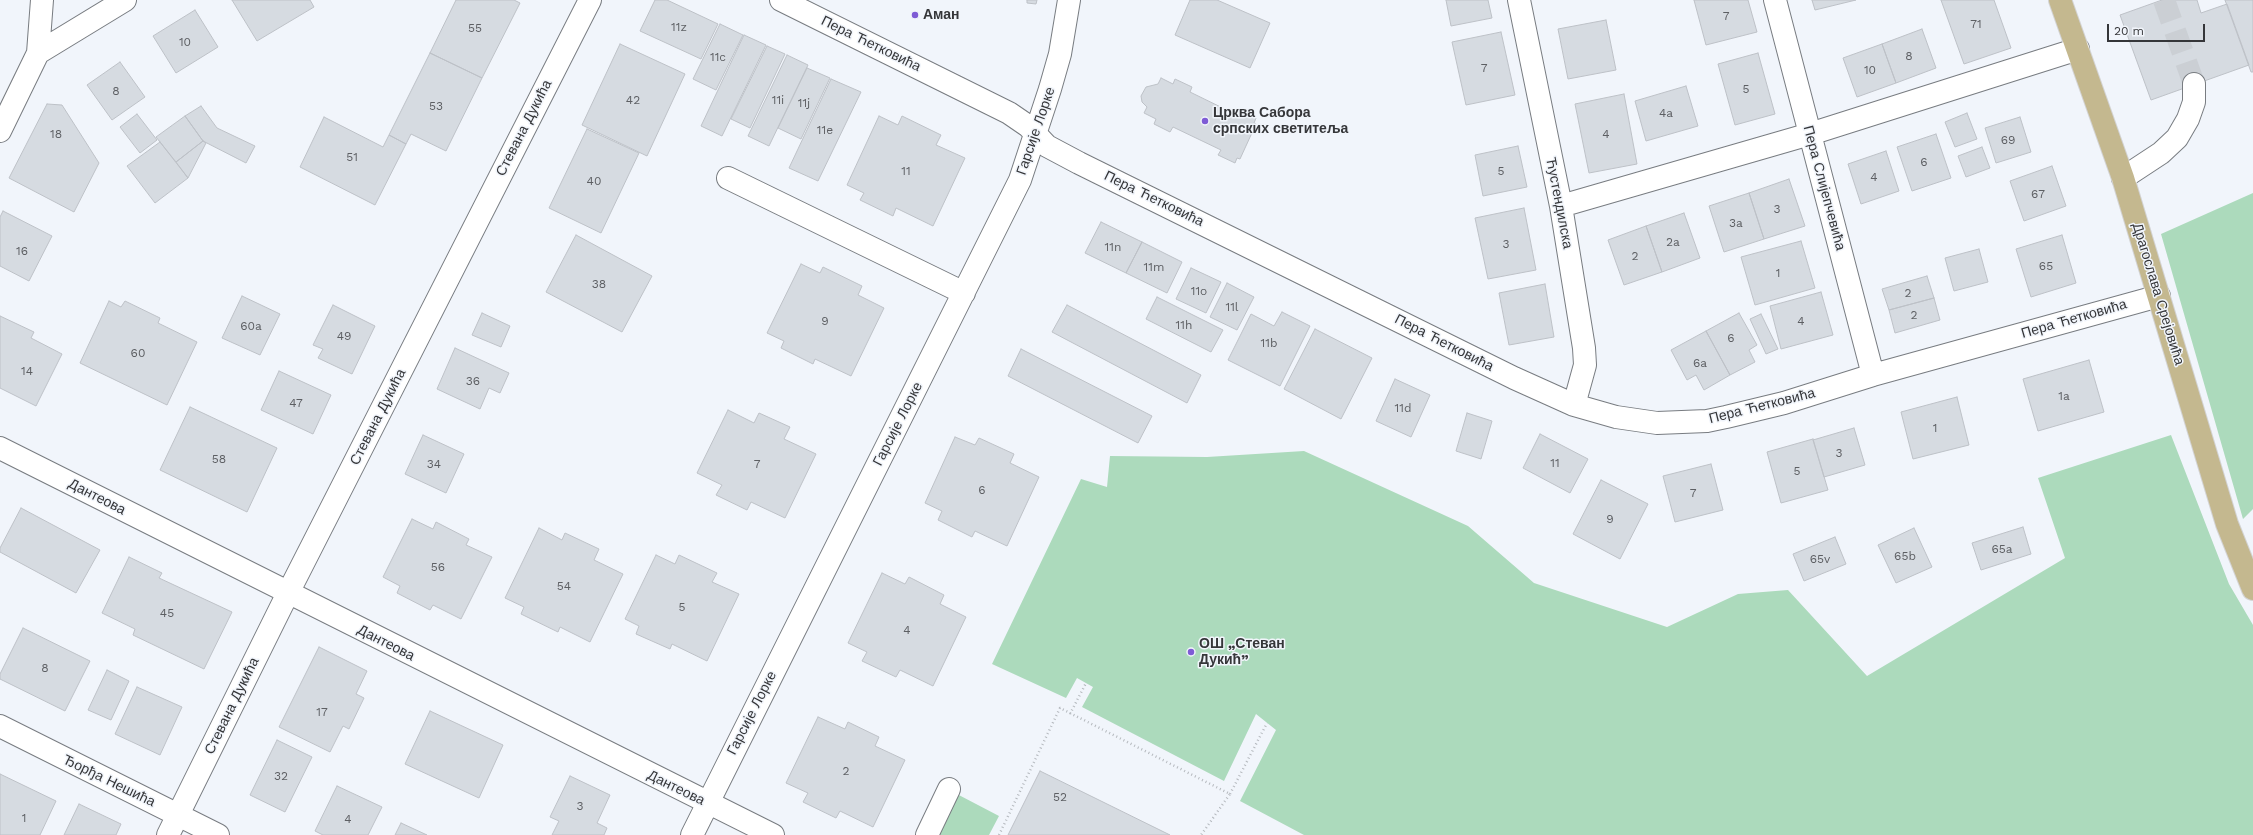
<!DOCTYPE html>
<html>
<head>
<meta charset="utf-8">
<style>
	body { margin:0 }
	#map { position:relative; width:2253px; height:835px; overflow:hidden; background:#f1f5fb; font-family:"Work Sans",sans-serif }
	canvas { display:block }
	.scale { position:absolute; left:2107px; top:24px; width:98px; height:18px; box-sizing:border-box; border:2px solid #353639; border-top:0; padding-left:5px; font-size:12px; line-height:14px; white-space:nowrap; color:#353639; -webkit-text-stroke:3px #f1f5fb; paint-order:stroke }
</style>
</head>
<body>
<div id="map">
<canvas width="2253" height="835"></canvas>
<div class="scale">20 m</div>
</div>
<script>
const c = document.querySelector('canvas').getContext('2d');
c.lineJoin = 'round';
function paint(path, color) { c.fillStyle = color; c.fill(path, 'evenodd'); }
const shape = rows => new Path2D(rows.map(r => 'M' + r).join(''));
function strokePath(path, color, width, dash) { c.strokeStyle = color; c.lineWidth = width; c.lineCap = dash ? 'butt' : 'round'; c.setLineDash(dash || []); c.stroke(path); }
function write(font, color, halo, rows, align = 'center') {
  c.font = font + ' "Work Sans",sans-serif'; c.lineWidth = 3; c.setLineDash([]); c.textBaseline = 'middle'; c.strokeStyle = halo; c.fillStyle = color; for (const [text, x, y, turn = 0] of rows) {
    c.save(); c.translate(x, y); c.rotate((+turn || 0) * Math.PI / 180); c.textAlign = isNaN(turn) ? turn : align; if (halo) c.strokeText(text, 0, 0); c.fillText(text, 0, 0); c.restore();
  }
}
const green = shape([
	[2253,193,2253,509,2243,519,2161,234],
	[2171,435,2229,584,2253,625,2253,835,1304,835,1240,801,1276,730,1256,714,1224,781,1082,707,1093,687,1077,678,1066,698,992,664,1081,479,1107,487,1110,456,1207,457,1304,451,1468,526,1534,583,1667,627,1738,594,1788,590,1867,676,2065,558,2038,478],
	[955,793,999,816,989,835,935,835]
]);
const building = shape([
	[232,0,310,0,314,7,257,41,232,0],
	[456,0,514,0,520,3,482,78,430,53,456,0],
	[655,0,667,0,718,24,701,59,640,31,655,0],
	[1027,0,1037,0,1036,4,1027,3,1027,0],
	[1190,0,1217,0,1270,23,1250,68,1175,35,1190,0],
	[1446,0,1488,0,1492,18,1451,26,1446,0],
	[1694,0,1748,0,1757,32,1706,45,1694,0],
	[1812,0,1856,0,1815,10,1812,0],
	[1941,0,1994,0,2011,48,1964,64,1941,0],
	[2162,0,2197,0,2201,13,2227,4,2249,65,2151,100,2120,15,2162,0],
	[2225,0,2253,0,2253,72,2251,72,2225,0],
	[195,10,218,47,176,73,153,36,195,10],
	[1606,20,1616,70,1568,79,1558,29,1606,20],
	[720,24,743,35,716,90,693,79,720,24],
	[1922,29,1936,68,1896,83,1882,44,1922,29],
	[1501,32,1515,95,1466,105,1452,42,1501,32],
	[744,35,766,45,722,136,701,126,744,35],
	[620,44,685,74,647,156,582,125,620,44],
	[1882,44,1896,83,1857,97,1843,58,1882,44],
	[767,46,785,54,750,128,731,119,767,46],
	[430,53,482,78,446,151,411,134,406,144,389,135,430,53],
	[1758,53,1775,114,1735,125,1718,64,1758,53],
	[787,55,808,65,769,146,748,136,787,55],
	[120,62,145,97,112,120,87,85,120,62],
	[807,68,830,78,801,139,778,128,807,68],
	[1161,78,1173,84,1175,79,1192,87,1190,92,1237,115,1240,110,1256,118,1254,123,1256,124,1240,159,1237,158,1235,163,1218,155,1221,150,1173,127,1170,132,1154,124,1156,119,1144,113,1147,107,1142,102,1141,96,1146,87,1158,84,1161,78],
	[831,79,861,92,818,181,789,168,831,79],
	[1686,86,1698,126,1646,141,1635,101,1686,86],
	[1624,94,1637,164,1589,173,1575,104,1624,94],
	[47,104,62,105,99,163,74,212,9,178,47,104],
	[201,106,217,128,255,146,246,163,203,141,185,116,201,106],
	[1967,113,1977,139,1955,147,1945,122,1967,113],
	[137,114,157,140,140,153,120,127,137,114],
	[185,116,203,141,176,162,156,137,185,116],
	[879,116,898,125,902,116,941,135,936,145,965,158,933,226,896,208,893,216,860,200,864,193,847,185,879,116],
	[324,117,383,147,389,135,406,144,375,205,300,167,324,117],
	[2020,117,2031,152,1996,163,1985,128,2020,117],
	[587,129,639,153,601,233,549,208,587,129],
	[1936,134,1951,178,1912,191,1897,147,1936,134],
	[203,141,206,143,188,178,176,162,203,141],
	[160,142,188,178,155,203,127,166,160,142],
	[1518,146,1527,187,1483,196,1475,155,1518,146],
	[1982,147,1990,168,1966,177,1958,156,1982,147],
	[1886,151,1899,191,1861,204,1848,164,1886,151],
	[2052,166,2066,206,2024,221,2010,181,2052,166],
	[1789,179,1805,226,1764,239,1749,193,1789,179],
	[1749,193,1764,239,1724,252,1709,206,1749,193],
	[1524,208,1536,270,1488,279,1475,218,1524,208],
	[3,211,52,236,29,281,0,266,0,217,3,211],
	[1684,213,1700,258,1662,272,1646,226,1684,213],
	[1101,222,1142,242,1126,273,1085,253,1101,222],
	[1646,226,1662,272,1624,285,1608,240,1646,226],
	[576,235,652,276,622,332,546,292,576,235],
	[2062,235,2076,283,2031,297,2016,249,2062,235],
	[1801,241,1815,288,1755,305,1741,257,1801,241],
	[1142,242,1182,262,1167,293,1126,273,1142,242],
	[1979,249,1988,282,1954,291,1945,258,1979,249],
	[801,264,820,273,823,267,862,286,858,295,884,308,851,376,815,359,813,364,781,348,784,341,767,333,801,264],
	[1191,268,1221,282,1206,313,1176,299,1191,268],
	[1927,276,1934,298,1889,310,1882,289,1927,276],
	[1227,283,1254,297,1237,330,1210,317,1227,283],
	[1545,284,1554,337,1509,345,1499,293,1545,284],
	[1821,292,1833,335,1781,349,1770,306,1821,292],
	[242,296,280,314,260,355,222,338,242,296],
	[1157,297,1223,330,1211,352,1146,319,1157,297],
	[1934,298,1940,320,1895,333,1889,310,1934,298],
	[109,301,121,307,125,301,160,318,158,323,197,342,167,405,80,363,109,301],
	[333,305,375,326,352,374,318,358,323,349,313,345,333,305],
	[1067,305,1201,375,1187,403,1052,332,1067,305],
	[1282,312,1310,326,1280,386,1228,360,1251,314,1274,326,1282,312],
	[482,313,510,326,501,347,472,335,482,313],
	[1739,313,1757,345,1749,350,1755,362,1730,375,1706,331,1739,313],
	[1761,314,1778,349,1766,354,1750,319,1761,314],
	[0,316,34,332,31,338,62,354,36,406,0,388,0,316],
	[1315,329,1372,358,1341,419,1284,389,1315,329],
	[1706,331,1730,375,1704,390,1696,375,1687,380,1671,350,1706,331],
	[455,348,509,373,500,393,489,388,480,409,437,389,455,348],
	[1021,349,1152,416,1138,443,1008,376,1021,349],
	[2089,360,2104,412,2038,431,2023,379,2089,360],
	[279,371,331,395,313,434,261,410,279,371],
	[1395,379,1430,395,1411,437,1376,421,1395,379],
	[1957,397,1969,445,1913,459,1901,412,1957,397],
	[190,407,277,448,247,512,160,470,190,407],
	[728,410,754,423,759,413,790,427,784,439,816,454,785,518,751,502,747,510,716,495,722,485,697,473,728,410],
	[1467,413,1492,421,1481,459,1456,451,1467,413],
	[1854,428,1865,465,1824,477,1813,440,1854,428],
	[1540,434,1588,459,1570,493,1523,468,1540,434],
	[423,435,464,454,446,493,405,474,423,435],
	[955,437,975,445,979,438,1014,454,1010,463,1039,477,1007,546,975,531,972,537,938,520,942,511,925,503,955,437],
	[1813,439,1828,490,1781,503,1767,452,1813,439],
	[1711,464,1723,510,1675,522,1663,476,1711,464],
	[1601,480,1648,504,1620,559,1573,534,1601,480],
	[21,508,100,550,76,593,0,552,0,548,21,508],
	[412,519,433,529,436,522,469,539,466,545,492,557,461,619,433,605,430,610,397,593,400,586,383,577,412,519],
	[2023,527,2031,554,1981,570,1972,543,2023,527],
	[539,528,562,540,565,533,599,549,594,560,623,574,590,642,560,627,558,632,521,614,524,607,505,598,539,528],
	[1914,528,1932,567,1896,583,1878,545,1914,528],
	[1835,537,1846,564,1804,581,1793,554,1835,537],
	[656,555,675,564,679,555,717,573,712,582,739,594,707,661,672,644,670,649,636,634,639,626,625,619,656,555],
	[129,557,162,573,159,578,232,612,204,669,133,635,135,629,102,613,129,557],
	[882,573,905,584,909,577,944,595,940,604,966,617,933,686,900,670,896,677,862,661,867,652,848,643,882,573],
	[23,628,90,661,65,711,0,679,0,674,23,628],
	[319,647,367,671,356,694,364,698,349,729,343,726,330,752,279,727,319,647],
	[107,670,129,681,111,720,88,710,107,670],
	[137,687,182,707,160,755,115,734,137,687],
	[430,711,503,745,479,798,405,764,430,711],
	[818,717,845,729,848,722,879,737,875,746,905,760,873,827,840,811,836,818,803,802,808,793,786,783,818,717],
	[277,740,312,757,285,812,250,795,277,740],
	[1040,771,1170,835,1008,835,1040,771],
	[0,774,56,801,40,835,0,835,0,774],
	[570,776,610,795,597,823,607,828,604,835,552,835,559,821,550,817,570,776],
	[337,786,382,807,368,835,323,835,315,831,337,786],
	[79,804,121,824,116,835,64,835,79,804],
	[401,823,427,835,395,835,401,823]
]);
const minorTunnel = shape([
	[2164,0,2194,84]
]);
const path = shape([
	[1070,714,1086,683],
	[1230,794,1267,723],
	[999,835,1060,708,1230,794,1201,835]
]);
const minor = shape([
	[781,0,1009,113,1028,126,1047,146,1079,163,1514,378,1574,405,1616,417,1657,423,1707,421,1726,417,1784,403,1873,375,2159,296],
	[1519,0,1561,206,1584,348,1585,365,1574,405],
	[1775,0,1873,375],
	[38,53,125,0],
	[0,131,38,53,42,0],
	[728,178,964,293],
	[2123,178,2161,153,2177,138,2188,119,2194,102,2194,84],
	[1561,206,1810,134,2078,49],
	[0,448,773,835],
	[0,726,218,835],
	[168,835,288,593,590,0],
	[692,835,1020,180,1050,89,1060,54,1069,0],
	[927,835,949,789]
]);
const major = shape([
	[2060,0,2123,178,2227,524,2253,589]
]);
const markers = [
	[915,15,4,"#7e5bd5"],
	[1205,121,4,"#7e5bd5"],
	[1191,652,4,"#7e5bd5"]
];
const numberNames = [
	["7",1726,16],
	["71",1976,24],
	["11z",679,27],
	["55",475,28],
	["10",185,42],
	["8",1909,56],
	["11c",718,57],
	["7",1484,68],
	["10",1870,70],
	["5",1746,89],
	["8",116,91],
	["42",633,100],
	["11i",778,100],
	["11j",804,103],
	["53",436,106],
	["4a",1666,113],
	["11e",825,130],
	["18",56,134],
	["4",1606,134],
	["69",2008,140],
	["51",352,157],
	["6",1924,162],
	["11",906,171],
	["5",1501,171],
	["4",1874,177],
	["40",594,181],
	["67",2038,194],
	["3",1777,209],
	["3a",1736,223],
	["2a",1673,242],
	["3",1506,244],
	["11n",1113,247],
	["16",22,251],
	["2",1635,256],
	["65",2046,266],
	["11m",1154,267],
	["1",1778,273],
	["38",599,284],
	["11o",1199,291],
	["2",1908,293],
	["11l",1232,307],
	["2",1914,315],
	["9",825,321],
	["4",1801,321],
	["11h",1184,325],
	["60a",251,326],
	["49",344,336],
	["6",1731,338],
	["11b",1269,343],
	["60",138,353],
	["6a",1700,363],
	["14",27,371],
	["36",473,381],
	["1a",2064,396],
	["47",296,403],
	["11d",1403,408],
	["1",1935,428],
	["3",1839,453],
	["58",219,459],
	["11",1555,463],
	["34",434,464],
	["7",757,464],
	["5",1797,471],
	["6",982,490],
	["7",1693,493],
	["9",1610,519],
	["65a",2002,549],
	["65b",1905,556],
	["65v",1820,559],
	["56",438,567],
	["54",564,586],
	["5",682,607],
	["45",167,613],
	["4",907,630],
	["8",45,668],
	["17",322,712],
	["2",846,771],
	["32",281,776],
	["52",1060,797],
	["3",580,806],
	["1",24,818],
	["4",348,819]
];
const poiNames = [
	["Аман",923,15],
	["Црква Сабора",1213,113],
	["српских светитеља",1213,129],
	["ОШ „Стеван",1199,644],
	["Дукић”",1199,660]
];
const streetNames = [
	["Пера Ћетковића",871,44,26],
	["Стевана Дукића",524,128,-63],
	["Гарсије Лорке",1036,131,-71],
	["Пера Слијепчевића",1824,188,75],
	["Пера Ћетковића",1154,199,26],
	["Ћустендилска",1559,203,79],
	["Драгослава Срејовића",2158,294,73],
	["Пера Ћетковића",2074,319,-16],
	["Пера Ћетковића",1444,343,27],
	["Пера Ћетковића",1762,406,-14],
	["Стевана Дукића",378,417,-63],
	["Гарсије Лорке",898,424,-63],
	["Дантеова",97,497,27],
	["Дантеова",386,643,27],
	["Стевана Дукића",232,706,-64],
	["Гарсије Лорке",752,713,-63],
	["Ђорђа Нешића",109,781,26],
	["Дантеова",676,788,26]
];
paint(green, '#acdabc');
paint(building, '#d6dbe1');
strokePath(building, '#bdc1c7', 1);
strokePath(minorTunnel, '#cbcfd4', 22, [22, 11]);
strokePath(minor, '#787c81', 24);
strokePath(major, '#d3d3d3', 24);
strokePath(path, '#b5b9be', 2.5, [1, 3]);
strokePath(minor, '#fff', 22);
strokePath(major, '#c4b88f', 22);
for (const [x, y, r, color] of markers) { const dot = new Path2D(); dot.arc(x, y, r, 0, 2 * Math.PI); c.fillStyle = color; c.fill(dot); strokePath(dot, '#f1f5fb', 1.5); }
write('12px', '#5d5f63', null, numberNames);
write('bold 14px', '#353639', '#f1f5fb', poiNames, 'left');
write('14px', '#353639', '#f1f5fb', streetNames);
</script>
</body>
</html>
